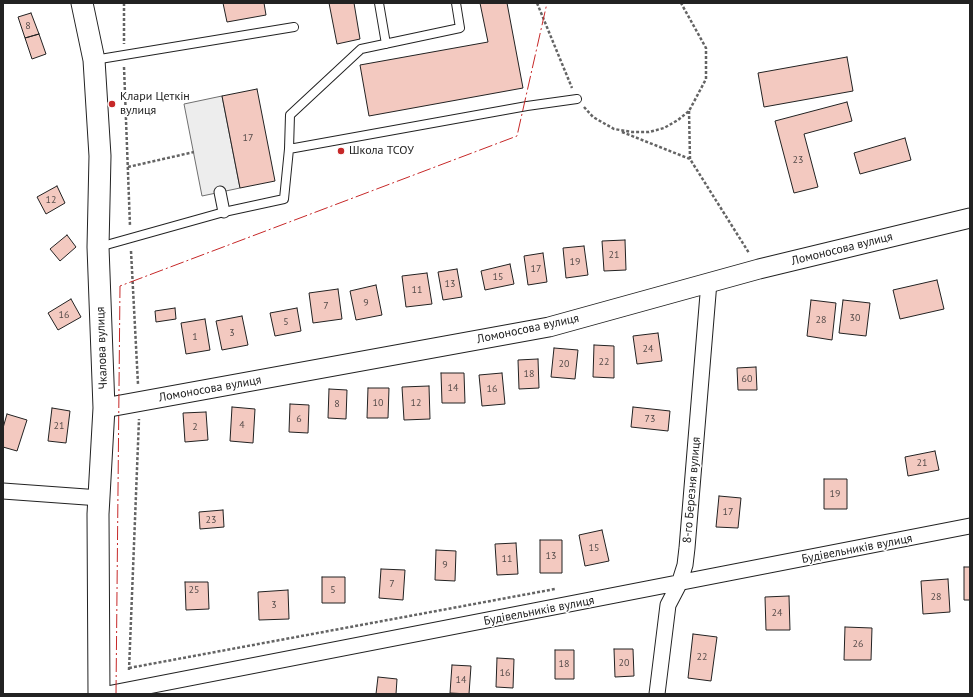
<!DOCTYPE html>
<html>
<head>
<meta charset="utf-8">
<style>
	body { margin:0 }
	#map { position:relative; width:973px; height:697px; overflow:hidden; background:#fff; font-family:"PT Sans",sans-serif }
	canvas { display:block }
	.frame { position:absolute; inset:0; border:4px solid #222; pointer-events:none }
</style>
</head>
<body>
<div id="map">
<canvas width="973" height="697"></canvas>
<div class="frame"></div>
</div>
<script>
const c = document.querySelector('canvas').getContext('2d');
c.lineJoin = 'round';
function paint(path, color) { c.fillStyle = color; c.fill(path, 'evenodd'); }
const shape = rows => new Path2D(rows.map(r => 'M' + r).join(''));
function strokePath(path, color, width, dash) { c.strokeStyle = color; c.lineWidth = width; c.lineCap = dash ? 'butt' : 'round'; c.setLineDash(dash || []); c.stroke(path); }
function write(font, color, halo, rows, align = 'center') {
  c.font = font + ' "PT Sans",sans-serif'; c.lineWidth = 3; c.setLineDash([]); c.textBaseline = 'middle'; c.strokeStyle = halo; c.fillStyle = color; for (const [text, x, y, turn = 0] of rows) {
    c.save(); c.translate(x, y); c.rotate((+turn || 0) * Math.PI / 180); c.textAlign = isNaN(turn) ? turn : align; if (halo) c.strokeText(text, 0, 0); c.fillText(text, 0, 0); c.restore();
  }
}
const parking = shape([
	[222,96,240,188,202,196,184,104,222,96]
]);
const building = shape([
	[223,3,264,3,266,15,227,22,223,3],
	[329,3,354,3,360,39,337,44,329,3],
	[480,3,507,3,523,88,369,116,360,65,488,42,480,3],
	[31,13,39,34,25,38,18,17,31,13],
	[39,34,46,54,32,59,25,38,39,34],
	[847,57,853,91,764,107,758,73,847,57],
	[257,89,275,181,240,188,222,96,257,89],
	[847,102,852,121,804,134,818,187,794,193,775,121,847,102],
	[905,138,911,160,860,174,854,153,905,138],
	[57,186,65,203,46,214,37,197,57,186],
	[67,235,76,247,60,261,50,249,67,235],
	[625,240,626,270,604,271,602,241,625,240],
	[584,246,588,275,566,278,563,248,584,246],
	[543,253,547,282,528,285,524,256,543,253],
	[510,264,514,284,485,290,481,271,510,264],
	[457,269,462,297,443,300,438,272,457,269],
	[427,273,432,304,406,307,402,276,427,273],
	[937,280,944,309,900,319,893,290,937,280],
	[376,285,382,315,356,320,350,291,376,285],
	[338,289,342,319,313,323,309,293,338,289],
	[71,299,81,317,58,330,48,313,71,299],
	[811,300,836,303,832,340,807,336,811,300],
	[843,300,870,303,866,336,839,333,843,300],
	[175,308,176,319,156,322,155,311,175,308],
	[297,308,301,331,275,336,270,313,297,308],
	[242,316,248,345,222,350,216,321,242,316],
	[205,319,210,350,186,354,181,323,205,319],
	[658,333,662,361,637,364,633,336,658,333],
	[594,345,614,346,614,378,593,377,594,345],
	[554,348,578,350,575,379,551,377,554,348],
	[538,359,539,388,519,389,518,360,538,359],
	[756,367,757,390,738,390,737,368,756,367],
	[441,373,464,373,465,403,442,403,441,373],
	[502,373,505,404,482,406,479,375,502,373],
	[429,386,430,419,404,420,402,387,429,386],
	[368,388,389,388,388,418,367,418,368,388],
	[329,389,347,390,346,419,328,418,329,389],
	[290,404,309,405,308,433,289,432,290,404],
	[232,407,255,409,253,443,230,441,232,407],
	[633,407,670,411,668,431,631,427,633,407],
	[52,408,70,411,66,443,48,441,52,408],
	[206,412,208,440,185,442,183,413,206,412],
	[7,414,27,420,17,451,3,447,3,428,7,414],
	[935,451,939,470,908,476,905,457,935,451],
	[824,479,847,479,847,509,824,509,824,479],
	[719,496,741,498,738,528,716,527,719,496],
	[223,510,224,527,200,529,199,512,223,510],
	[602,530,609,561,585,566,579,535,602,530],
	[540,540,562,540,562,573,540,573,540,540],
	[516,543,518,574,497,575,495,544,516,543],
	[436,550,456,551,455,581,435,580,436,550],
	[964,567,970,567,970,600,964,600,964,567],
	[381,569,405,570,403,600,379,598,381,569],
	[322,577,345,577,345,603,322,603,322,577],
	[948,579,950,612,923,614,921,581,948,579],
	[185,582,208,582,209,609,186,610,185,582],
	[288,590,289,619,259,620,258,592,288,590],
	[789,596,790,630,766,630,765,597,789,596],
	[845,627,872,628,871,660,844,660,845,627],
	[693,634,717,637,711,681,688,678,693,634],
	[614,649,633,649,634,676,615,677,614,649],
	[555,650,574,650,574,679,555,679,555,650],
	[497,658,514,659,513,688,496,687,497,658],
	[452,665,471,666,469,694,450,693,452,665],
	[378,677,397,679,396,694,376,694,378,677]
]);
const path = shape([
	[124,3,124,44],
	[537,3,572,88],
	[124,67,130,226],
	[584,107,593,117,614,129,632,132,649,132,664,128,678,120,689,111,706,79,706,48,681,3],
	[689,111,690,159,749,253],
	[622,132,690,159],
	[128,167,194,152],
	[131,251,138,384],
	[129,668,555,589],
	[129,670,139,419]
]);
const service = shape([
	[379,3,386,44],
	[94,60,294,27],
	[289,149,290,115,361,49,460,28,456,3],
	[99,247,224,212,284,199,289,149,527,106,577,99]
]);
const pedestrian = shape([
	[220,192,224,212]
]);
const minor = shape([
	[3,491,100,498],
	[107,694,970,526],
	[657,694,668,605,679,584,685,565,687,548,709,282]
]);
const tertiary = shape([
	[104,408,549,327,759,269,970,218]
]);
const secondary = shape([
	[82,3,94,60,100,156,98,247,104,408,98,514,99,694]
]);
const power = shape([
	[116,694,120,286,517,136,547,3]
]);
const markers = [
	[112,104,4,"#c62828"],
	[341,151,4,"#c62828"]
];
const numberNames = [
	["8",28,26],
	["17",248,138],
	["23",798,160],
	["12",51,200],
	["21",614,255],
	["19",575,262],
	["17",536,269],
	["15",498,277],
	["13",450,284],
	["11",417,290],
	["9",366,303],
	["7",326,306],
	["16",64,315],
	["30",855,318],
	["28",821,320],
	["5",286,322],
	["3",232,333],
	["1",195,337],
	["24",648,349],
	["22",604,362],
	["20",564,364],
	["18",529,374],
	["60",747,379],
	["14",453,388],
	["16",492,389],
	["10",378,403],
	["12",416,403],
	["8",337,404],
	["6",299,419],
	["73",650,419],
	["4",242,425],
	["21",59,426],
	["2",195,427],
	["21",922,463],
	["19",835,494],
	["17",728,512],
	["23",211,520],
	["15",594,548],
	["13",551,556],
	["11",507,559],
	["9",445,565],
	["7",392,584],
	["25",194,590],
	["5",333,590],
	["28",936,597],
	["3",274,605],
	["24",777,613],
	["26",858,644],
	["22",702,657],
	["20",624,663],
	["18",564,664],
	["16",505,673],
	["14",461,680]
];
const poiNames = [
	["Клари Цеткін",120,97],
	["вулиця",120,111],
	["Школа ТСОУ",349,151]
];
const streetNames = [
	["Ломоносова вулиця",842,249,-14],
	["Ломоносова вулиця",528,329,-12],
	["Чкалова вулиця",102,348,-92],
	["Ломоносова вулиця",210,389,-10],
	["8-го Березня вулиця",692,490,-85],
	["Будівельників вулиця",857,549,-11],
	["Будівельників вулиця",539,611,-11]
];
paint(parking, '#ededed');
strokePath(parking, '#6f6f6f', 1);
paint(building, '#f3c9c0');
strokePath(building, '#222', 1);
strokePath(service, '#222', 10);
strokePath(pedestrian, '#222', 13);
strokePath(minor, '#222', 17);
strokePath(tertiary, '#222', 21);
strokePath(secondary, '#222', 23);
strokePath(path, '#646464', 2.5, [3, 2]);
strokePath(service, '#fff', 8);
strokePath(pedestrian, '#fff', 11);
strokePath(minor, '#fff', 15);
strokePath(tertiary, '#fff', 19);
strokePath(secondary, '#fff', 21);
strokePath(power, '#c62828', 1, [14, 3, 2, 3]);
for (const [x, y, r, color] of markers) { const dot = new Path2D(); dot.arc(x, y, r, 0, 2 * Math.PI); c.fillStyle = color; c.fill(dot); strokePath(dot, '#fff', 1.5); }
write('10px', '#564c4a', null, numberNames);
write('12px', '#222', '#fff', poiNames, 'left');
write('12px', '#222', '#fff', streetNames);
</script>
</body>
</html>
